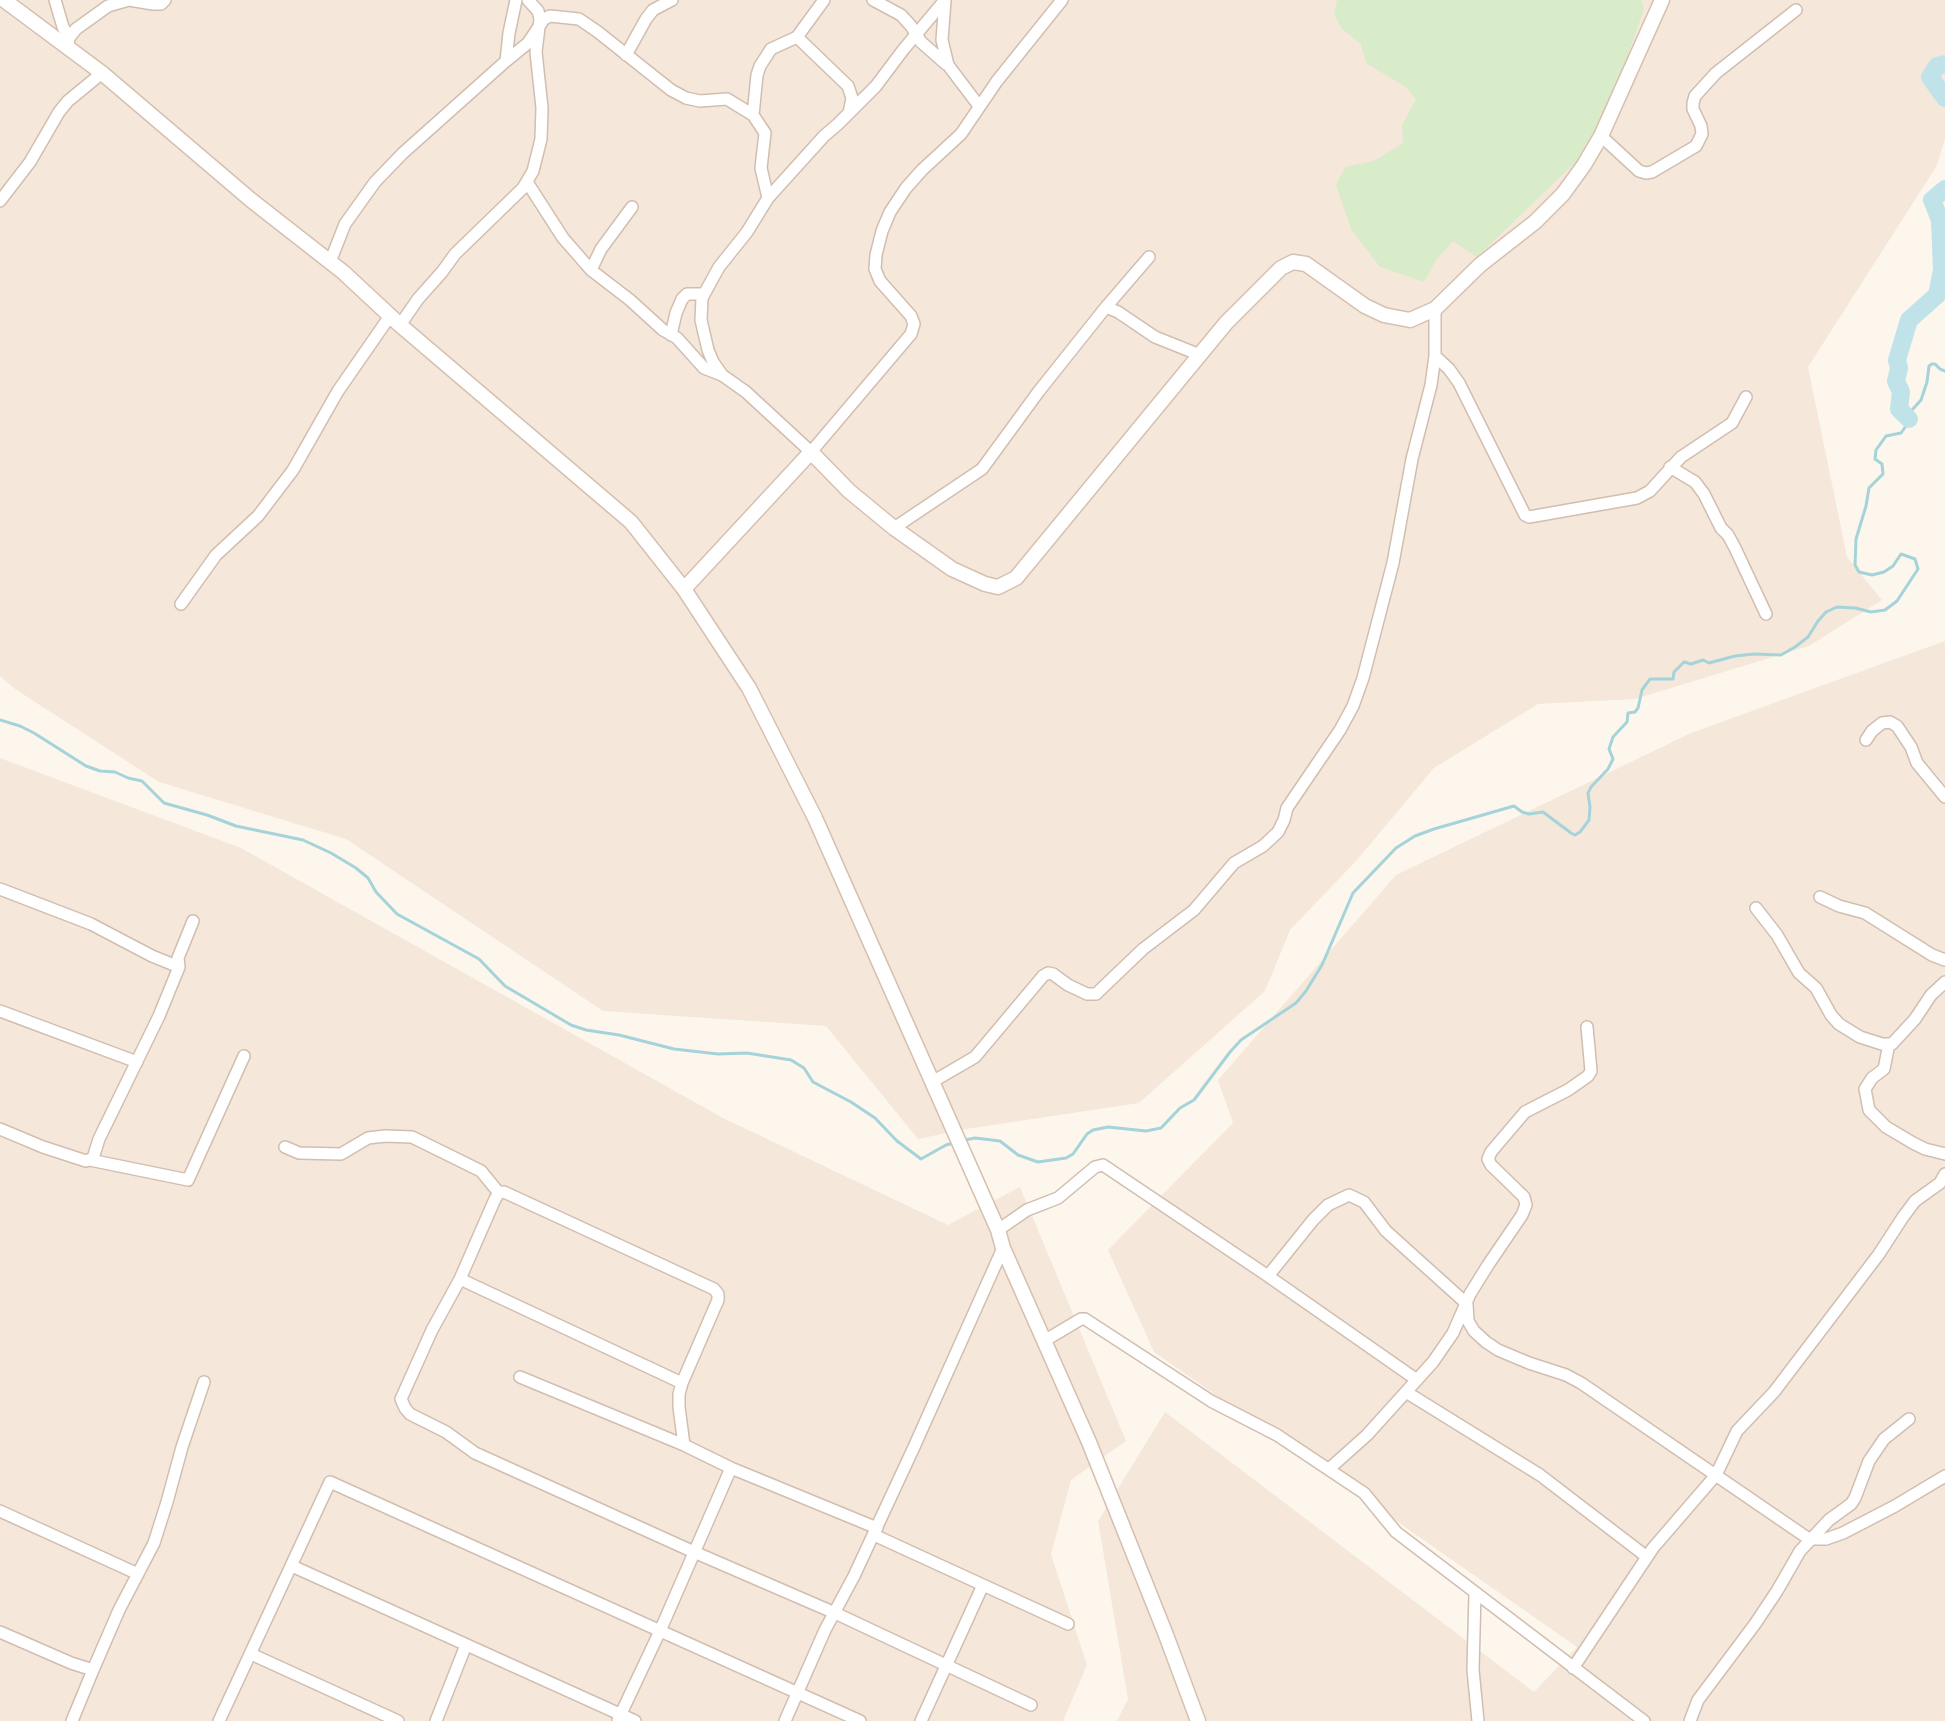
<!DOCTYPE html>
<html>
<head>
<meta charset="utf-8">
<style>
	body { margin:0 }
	canvas { display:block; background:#fdf6ec }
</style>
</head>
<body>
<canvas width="1945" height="1721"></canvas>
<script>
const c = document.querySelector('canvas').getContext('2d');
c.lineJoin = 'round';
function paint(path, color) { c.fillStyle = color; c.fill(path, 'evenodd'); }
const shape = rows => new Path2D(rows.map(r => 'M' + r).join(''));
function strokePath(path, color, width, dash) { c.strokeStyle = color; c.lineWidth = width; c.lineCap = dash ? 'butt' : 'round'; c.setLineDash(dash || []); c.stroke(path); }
const residential = shape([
	[0,0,1945,0,1945,140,1936,167,1808,367,1847,557,1882,600,1809,646,1635,699,1538,704,1434,768,1356,861,1290,930,1265,991,1139,1103,966,1129,918,1139,826,1026,603,1011,346,839,159,782,15,689,0,676],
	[1945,641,1945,1721,1117,1721,1128,1699,1098,1521,1165,1412,1534,1692,1577,1647,1154,1352,1108,1250,1233,1123,1218,1080,1396,875,1691,733],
	[0,758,241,848,723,1118,948,1225,1020,1187,1126,1441,1071,1480,1051,1554,1087,1665,1063,1721,0,1721]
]);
const green = shape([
	[1337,0,1641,0,1644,9,1624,66,1586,152,1477,257,1453,241,1436,260,1424,282,1380,267,1351,229,1336,185,1345,167,1374,161,1403,143,1402,125,1416,99,1407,88,1366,63,1361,44,1341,28,1334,14]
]);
const stream = shape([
	[0,720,20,726,34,733,86,766,100,771,115,772,128,778,142,781,164,803,207,815,236,826,303,840,331,853,356,868,368,878,376,892,397,914,479,959,505,986,571,1025,586,1030,619,1035,674,1049,718,1054,747,1053,791,1060,804,1068,813,1082,851,1102,875,1118,897,1141,921,1159,946,1145,954,1143],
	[965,1140,975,1138,1000,1141,1018,1155,1038,1162,1066,1158,1073,1154,1087,1134,1093,1130,1108,1127,1146,1131,1161,1128,1180,1108,1194,1100,1230,1052,1241,1040,1296,1003,1306,991,1322,965,1353,893,1396,848,1415,836,1434,829,1514,806,1522,812,1529,814,1543,812,1571,833,1575,835,1580,832,1589,820,1590,807,1588,793,1591,787,1608,769,1613,759,1609,749,1613,737,1627,722,1628,713,1635,712,1638,708,1642,690,1650,679,1673,679,1674,672,1684,662,1691,664,1703,660,1709,663,1735,656,1754,654,1781,655,1795,647,1808,637,1818,621,1826,612,1837,607,1855,608,1871,612,1885,610,1897,601,1918,569,1915,559,1901,554,1893,566,1884,572,1872,575,1859,572,1855,565,1856,539,1866,506,1869,488,1883,474,1882,464,1875,459,1876,450,1886,436,1901,433,1906,426,1912,410,1921,400,1927,382,1929,366,1932,364,1935,364,1940,369,1945,371]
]);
const river = shape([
	[1945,64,1937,66,1930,77,1945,98],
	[1909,419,1899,409,1901,392,1896,381,1899,368,1897,360,1909,320,1937,295,1942,270,1940,220,1932,200,1945,189]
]);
const street = shape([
	[55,0,63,27,69,38],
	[873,0,901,15,911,26,921,42,946,64],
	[945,0,903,50,876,86,838,124,824,136,768,198,747,232,719,267,702,298,701,320,708,350,713,362,722,375,746,392,811,452,911,334,914,324,911,316,880,281,875,269,876,255,882,231,890,212,906,188,922,170,961,134,997,81,1062,0],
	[945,1,942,40,948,65,979,106],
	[797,37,848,86,852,98,849,113],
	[68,47,69,38,76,29,108,6,129,0,153,4,161,4,165,0],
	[626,55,646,19,653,10,672,0],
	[506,61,528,43,544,19,550,16,579,19,598,32,671,90,686,98,700,101,727,99,753,115,765,133,761,168,768,198],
	[753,115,757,75,760,66,771,49,797,37,824,0],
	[1601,136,1639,171,1646,173,1652,172,1696,146,1702,134,1701,126,1693,109,1693,103,1695,96,1716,73,1796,10],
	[527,182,563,238,591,270,630,300,663,330,677,338,704,368,722,375],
	[0,201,30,162,59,112,68,101,102,73],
	[330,262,345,224,375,182,403,153,506,61,509,33,516,0],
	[591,270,601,249,632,207],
	[1106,307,1118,312,1155,337,1200,355],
	[400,325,418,299,442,272,455,254,523,188,533,171,541,139,542,108,536,52,540,19,538,11,528,0],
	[671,335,676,313,682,299,687,294,704,294],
	[1435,356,1449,369,1459,383,1525,515,1529,517,1637,498,1650,491,1681,457,1732,423,1746,397],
	[1670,467,1695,482,1704,494,1721,528,1728,535,1735,548,1766,614],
	[894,528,982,469,1039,391,1106,307,1149,257],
	[181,604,216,555,258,516,293,470,338,391,390,316],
	[1866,740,1872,731,1882,723,1890,722,1897,726,1911,747,1917,763,1945,797],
	[0,889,91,924,152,956,179,967],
	[1820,897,1839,906,1865,913,1932,955,1945,960],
	[1756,908,1777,935,1799,973,1816,988,1831,1015,1839,1024,1860,1037,1882,1044,1892,1044,1915,1019,1931,995,1945,982],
	[0,1011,137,1062],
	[1889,1044,1884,1069,1872,1078,1865,1089,1869,1110,1886,1127,1913,1143,1925,1149,1945,1154],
	[932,1082,975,1057,1043,976,1048,973,1053,974,1068,985,1087,994,1096,994,1143,949,1194,910,1234,863,1263,846,1278,832,1284,820,1287,808,1340,730,1353,706,1363,678,1393,563,1412,459,1431,385,1435,356,1435,309],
	[0,1129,43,1147,86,1161,93,1158,99,1139,159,1016,179,967,178,958,193,921],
	[285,1147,299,1153,341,1154,368,1138,385,1136,412,1137,481,1171,499,1193,504,1192,714,1289,718,1294,718,1300,682,1383],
	[90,1160,188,1180,244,1056],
	[998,1230,1027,1210,1058,1198,1095,1167,1103,1165,1268,1276,1417,1380],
	[1268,1276,1313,1220,1328,1205,1349,1195,1364,1202,1386,1231,1467,1304,1468,1321,1474,1331,1486,1342,1498,1350,1529,1363,1566,1375,1581,1383,1809,1539,1826,1539,1843,1533,1895,1506,1945,1476],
	[460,1279,495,1199,499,1193],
	[1044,1341,1081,1319,1085,1319,1211,1401,1277,1435,1364,1493,1396,1532,1644,1721],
	[520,1377,684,1445],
	[1406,1392,1540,1475,1647,1557],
	[1329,1469,1367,1435,1433,1362,1453,1333,1470,1294,1488,1265,1522,1215,1526,1205,1524,1197,1491,1165,1488,1159,1491,1152,1525,1112,1568,1090,1588,1076,1591,1071,1587,1027],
	[0,1511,138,1574],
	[877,1528,731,1468,684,1445,679,1407,679,1394,682,1383,460,1279,432,1330,401,1399,405,1408,410,1414,446,1432,475,1453,694,1552,835,1613,1031,1705],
	[874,1535,1068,1624],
	[292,1566,635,1721],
	[1475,1593,1473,1670,1478,1721],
	[0,1632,71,1663,93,1670,119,1610,154,1543,167,1502,182,1447,204,1382],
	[251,1654,398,1721],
	[1573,1668,1653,1548,1716,1475,1737,1431,1774,1392,1879,1254,1903,1217,1915,1201,1940,1183,1945,1174],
	[618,1720,660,1631,731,1468],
	[72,1721,93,1670],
	[219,1721,330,1482,860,1721],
	[436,1721,466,1645],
	[785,1721,825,1630,854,1576,914,1447,1003,1248],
	[921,1721,983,1585],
	[1690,1721,1698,1700,1755,1624,1777,1591,1800,1551,1829,1520,1851,1504,1855,1498,1869,1461,1884,1439,1909,1419]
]);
const secondary = shape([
	[4,0,102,73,251,200,343,272,400,325,631,522,684,589,749,688,815,818,998,1230,1003,1248,1089,1442,1166,1635,1198,1721],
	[684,589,811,452,849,491,894,528,952,569,985,584,998,587,1016,578,1226,323,1281,268,1293,262,1306,264,1365,306,1384,315,1410,320,1435,309,1480,265,1535,222,1563,194,1584,165,1601,136,1662,0]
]);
paint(residential, '#f5e8da');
paint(green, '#d8ecc9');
strokePath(stream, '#a5d3da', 3);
strokePath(river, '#bfe3e8', 18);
strokePath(street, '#d1beb0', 14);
strokePath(secondary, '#d6c0b0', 17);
strokePath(street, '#fff', 11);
strokePath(secondary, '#fff', 14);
</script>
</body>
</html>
